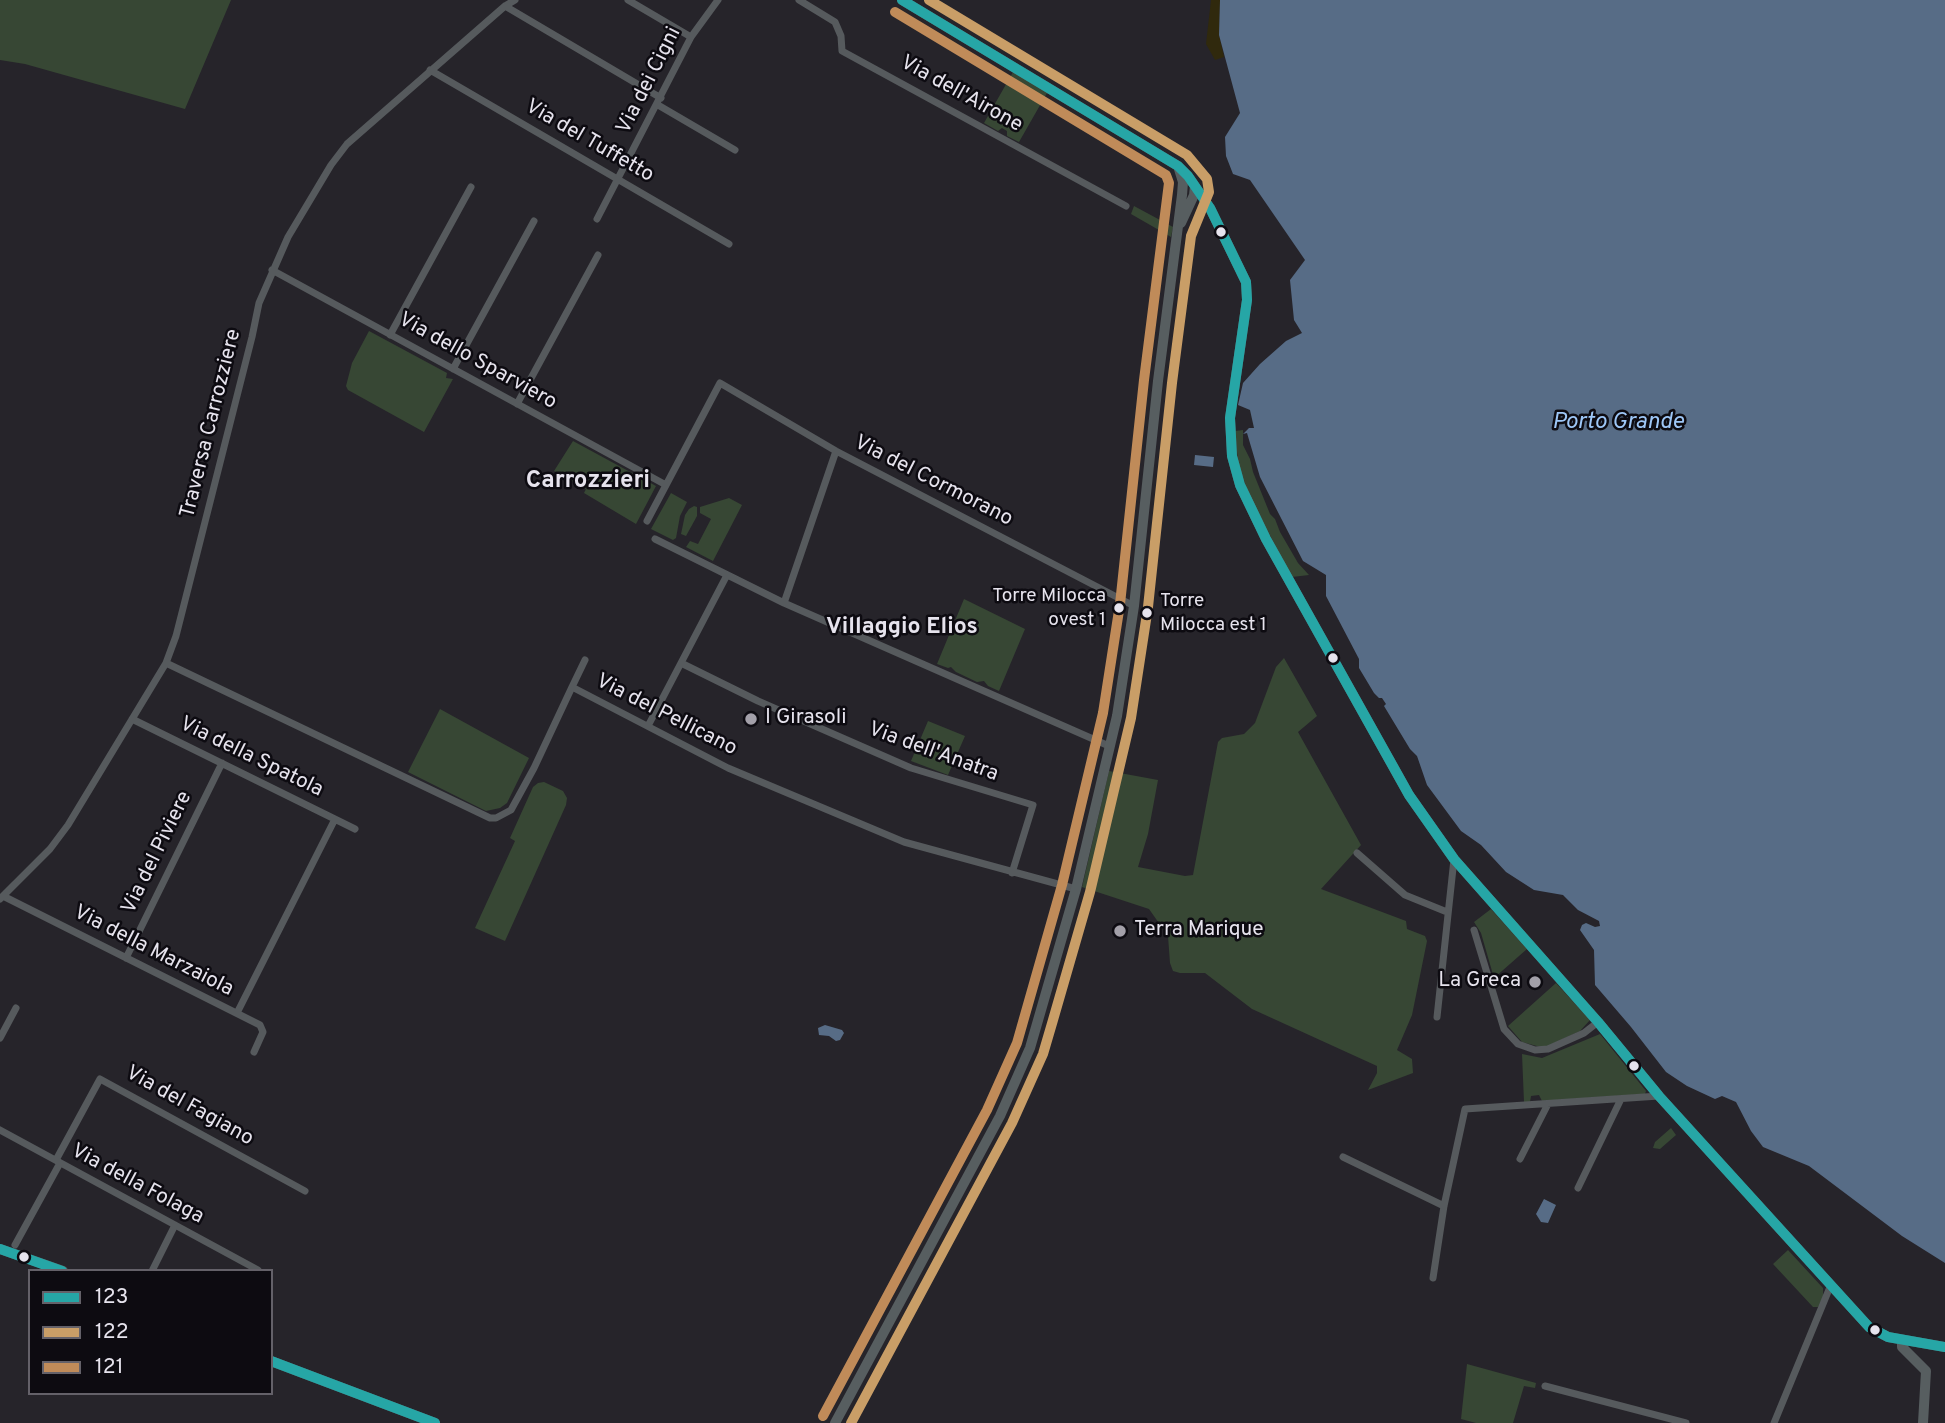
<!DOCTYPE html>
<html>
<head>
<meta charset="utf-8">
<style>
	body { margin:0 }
	#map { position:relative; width:1945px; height:1423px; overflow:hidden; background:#26242a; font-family:Overpass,sans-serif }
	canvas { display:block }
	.legend { position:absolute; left:28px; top:1269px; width:245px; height:126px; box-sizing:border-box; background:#0d0b11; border:2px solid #646169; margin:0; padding:9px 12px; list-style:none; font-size:21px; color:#e6e3ed }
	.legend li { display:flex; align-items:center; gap:14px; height:35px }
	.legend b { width:35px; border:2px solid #646169 }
</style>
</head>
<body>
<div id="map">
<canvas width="1945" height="1423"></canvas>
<ul class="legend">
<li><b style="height:9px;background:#26a6a6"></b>123</li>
<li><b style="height:9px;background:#c99e67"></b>122</li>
<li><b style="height:9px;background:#c08b59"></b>121</li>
</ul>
</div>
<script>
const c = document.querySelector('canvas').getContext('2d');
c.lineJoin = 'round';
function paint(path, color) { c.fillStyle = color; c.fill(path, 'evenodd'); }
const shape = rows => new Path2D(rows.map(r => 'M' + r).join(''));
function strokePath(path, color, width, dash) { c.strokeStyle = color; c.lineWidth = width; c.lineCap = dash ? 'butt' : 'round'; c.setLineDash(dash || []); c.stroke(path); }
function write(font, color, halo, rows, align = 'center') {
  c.font = font + ' Overpass,sans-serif'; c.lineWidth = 5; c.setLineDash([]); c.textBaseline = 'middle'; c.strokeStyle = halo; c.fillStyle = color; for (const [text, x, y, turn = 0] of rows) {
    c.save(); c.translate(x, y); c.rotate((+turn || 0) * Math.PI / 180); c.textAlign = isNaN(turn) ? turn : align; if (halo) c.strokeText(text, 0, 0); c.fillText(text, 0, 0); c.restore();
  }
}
const green = shape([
	[0,0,231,0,185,109,25,64,0,60],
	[1013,72,1047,93,1019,142,1007,136,1007,131,1002,128,998,131,984,123],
	[1134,206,1173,227,1171,237,1131,214],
	[369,331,447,373,446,378,453,379,424,432,348,390,346,386,352,363],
	[1243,430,1243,445,1250,459,1253,472,1270,514,1275,519,1280,532,1298,563,1309,575,1292,577,1249,496,1238,462,1235,431],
	[573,441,656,486,636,524,584,493,586,489,554,471],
	[671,493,687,502,680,516,676,538,673,540,651,529],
	[729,498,742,505,713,561,686,547,690,541,698,544,711,519,700,513,700,507],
	[694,506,697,507,697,516,686,536,681,534,685,515,689,509],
	[964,599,1025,629,999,691,988,686,984,681,977,682,956,672,951,667,948,668,937,664],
	[1284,658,1317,716,1298,732,1361,845,1321,889,1406,921,1407,929,1425,936,1427,941,1412,1015,1397,1050,1412,1059,1413,1073,1368,1090,1377,1073,1377,1066,1252,1009,1205,973,1180,973,1173,971,1170,963,1168,936,1149,909,1082,887,1109,771,1158,780,1148,834,1138,867,1185,876,1193,875,1218,742,1222,738,1244,734,1255,723,1276,667],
	[440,709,529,758,507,803,500,808,486,811,408,772],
	[928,721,965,736,948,775,911,761],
	[544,782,563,791,567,798,566,805,505,941,475,928,515,841,510,838,533,787,538,783],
	[1491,909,1527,949,1494,978,1481,933,1474,922],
	[1556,983,1590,1020,1580,1031,1544,1048,1522,1042,1508,1026],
	[1600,1034,1646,1091,1645,1094,1542,1101,1539,1095,1531,1096,1530,1102,1524,1102,1522,1054,1542,1058],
	[1671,1128,1676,1135,1660,1149,1653,1148,1655,1142],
	[1788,1250,1823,1288,1823,1297,1818,1307,1813,1307,1773,1264],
	[1467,1364,1536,1383,1535,1388,1524,1386,1513,1423,1476,1423,1461,1419]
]);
const sand = shape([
	[1211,0,1220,0,1219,35,1224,57,1215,60,1206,44]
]);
const water = shape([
	[1220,0,1945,0,1945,1263,1902,1236,1809,1166,1763,1147,1751,1131,1736,1102,1722,1096,1715,1099,1687,1086,1666,1072,1631,1027,1595,985,1594,950,1580,930,1582,925,1586,923,1595,927,1600,926,1599,921,1578,910,1563,895,1534,890,1506,872,1481,845,1461,831,1427,785,1417,756,1410,749,1384,706,1386,704,1382,698,1379,698,1374,693,1359,668,1359,659,1326,596,1326,575,1303,561,1260,477,1247,433,1243,434,1249,428,1254,428,1250,410,1238,405,1243,383,1260,364,1286,341,1302,333,1294,320,1290,280,1305,260,1250,180,1233,174,1226,156,1225,137,1240,113,1219,35],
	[1195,455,1214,457,1213,467,1194,465],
	[825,1025,842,1030,844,1033,840,1040,836,1041,829,1036,819,1035,818,1028],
	[1544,1199,1556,1205,1548,1223,1541,1222,1536,1214]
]);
const street = shape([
	[628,0,691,37],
	[799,0,835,22,841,36,842,51,1126,206],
	[505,6,661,98],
	[430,70,729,244],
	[658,105,735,150],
	[597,219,691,37,718,0],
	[272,270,666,485],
	[390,335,471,187],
	[453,369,534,221],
	[517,404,598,255],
	[647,521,720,383,836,451,1134,606],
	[655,539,784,603,1109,746],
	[784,603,836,451],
	[166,663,490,818,496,818,511,810,534,768,572,687,728,768,904,842,1076,889],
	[681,663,758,701,911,768,1033,805,1012,873],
	[572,687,585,660],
	[132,719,355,829],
	[648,726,727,575],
	[1357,853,1405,895,1447,912],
	[3,896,260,1025,263,1032,254,1052],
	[0,899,50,849,68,825,166,663,176,636,252,337,259,303,288,237,331,165,347,144,505,6,515,0],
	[1474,930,1504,1029,1518,1044,1535,1050,1548,1049,1584,1033,1598,1022],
	[126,958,222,763],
	[237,1013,335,819],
	[1437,1017,1454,859],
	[0,1038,16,1008],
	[0,1130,258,1270],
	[1343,1157,1444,1206],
	[1520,1159,1548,1104],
	[56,1160,100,1079,305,1191],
	[1578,1188,1621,1099],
	[15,1245,60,1163],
	[152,1271,175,1225],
	[1433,1278,1444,1206,1465,1109,1659,1096],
	[1545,1386,1686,1423],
	[1774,1423,1830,1287]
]);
const secondary = shape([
	[902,0,1178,166,1188,176,1210,208,1246,282,1247,300,1230,418,1232,456,1240,485,1266,539,1409,795,1454,859,1598,1022,1659,1096,1869,1327,1888,1337,1945,1347],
	[1181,223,1194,195,1195,186],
	[0,1249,63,1271],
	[1902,1340,1902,1347,1926,1371,1923,1423],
	[271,1361,435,1423],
	[835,1423,1000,1116,1030,1048,1076,889,1117,716,1134,606,1158,381,1182,195,1183,182,1179,169]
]);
const bus1 = shape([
	[902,0,1178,166,1188,176,1210,208,1246,282,1247,300,1230,418,1232,456,1240,485,1266,539,1409,795,1454,859,1598,1022,1659,1096,1869,1327,1888,1337,1945,1347],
	[0,1249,62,1271],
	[271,1361,435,1423]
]);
const bus2 = shape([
	[851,1423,1012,1123,1043,1054,1053,1020,1090,892,1131,718,1148,607,1172,383,1191,236,1209,192,1207,179,1187,155,929,0]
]);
const bus3 = shape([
	[823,1416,987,1110,1017,1043,1062,885,1103,713,1120,604,1144,380,1169,183,1166,175,895,12]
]);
const markers = [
	[1221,232,6,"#e6e3ed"],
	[1119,608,6,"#e6e3ed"],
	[1147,613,6,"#e6e3ed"],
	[1333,658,6,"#e6e3ed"],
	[751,719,7,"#a3a0a9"],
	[1120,931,7,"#a3a0a9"],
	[1535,982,7,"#a3a0a9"],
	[1634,1066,6,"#e6e3ed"],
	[24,1257,6,"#e6e3ed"],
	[1875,1330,6,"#e6e3ed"]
];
const busNames = [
	["Torre Milocca",1106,597],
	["ovest 1",1106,621],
	["Torre",1160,602,"left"],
	["Milocca est 1",1160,626,"left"]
];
const streetNames = [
	["Via dei Cigni",650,81,-63],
	["Via dell'Airone",961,95,29],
	["Via del Tuffetto",589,142,30],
	["Via dello Sparviero",477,362,29],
	["Traversa Carrozziere",212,424,-76],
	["Via del Cormorano",933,482,27],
	["Via del Pellicano",666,716,27],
	["Via dell'Anatra",933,753,20],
	["Via della Spatola",251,758,26],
	["Via del Piviere",158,853,-64],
	["Via della Marzaiola",153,952,27],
	["Via del Fagiano",189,1107,29],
	["Via della Folaga",137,1185,28]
];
const poiNames = [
	["I Girasoli",765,719],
	["Terra Marique",1134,931],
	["La Greca",1521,982,"right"]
];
const waterNames = [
	["Porto Grande",1618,423]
];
const neighbourhoodNames = [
	["Villaggio Elios",902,628]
];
const quarterNames = [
	["Carrozzieri",588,482]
];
paint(green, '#374734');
paint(sand, '#30290d');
paint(water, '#576c86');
strokePath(street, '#565a5d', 7);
strokePath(secondary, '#575e60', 10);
strokePath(bus1, '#26a6a6', 10);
strokePath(bus2, '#c99e67', 10);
strokePath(bus3, '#c08b59', 10);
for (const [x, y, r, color] of markers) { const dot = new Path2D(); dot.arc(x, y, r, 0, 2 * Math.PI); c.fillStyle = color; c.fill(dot); strokePath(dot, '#0d0b11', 2.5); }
write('19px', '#e6e3ed', '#0d0b11', busNames, 'right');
write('21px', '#e6e3ed', '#0d0b11', streetNames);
write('21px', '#e6e3ed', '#0d0b11', poiNames, 'left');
write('italic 23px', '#9ec7f7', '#0d0b11', waterNames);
write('bold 23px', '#e6e3ed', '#0d0b11', neighbourhoodNames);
write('bold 24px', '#e6e3ed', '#0d0b11', quarterNames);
</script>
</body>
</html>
